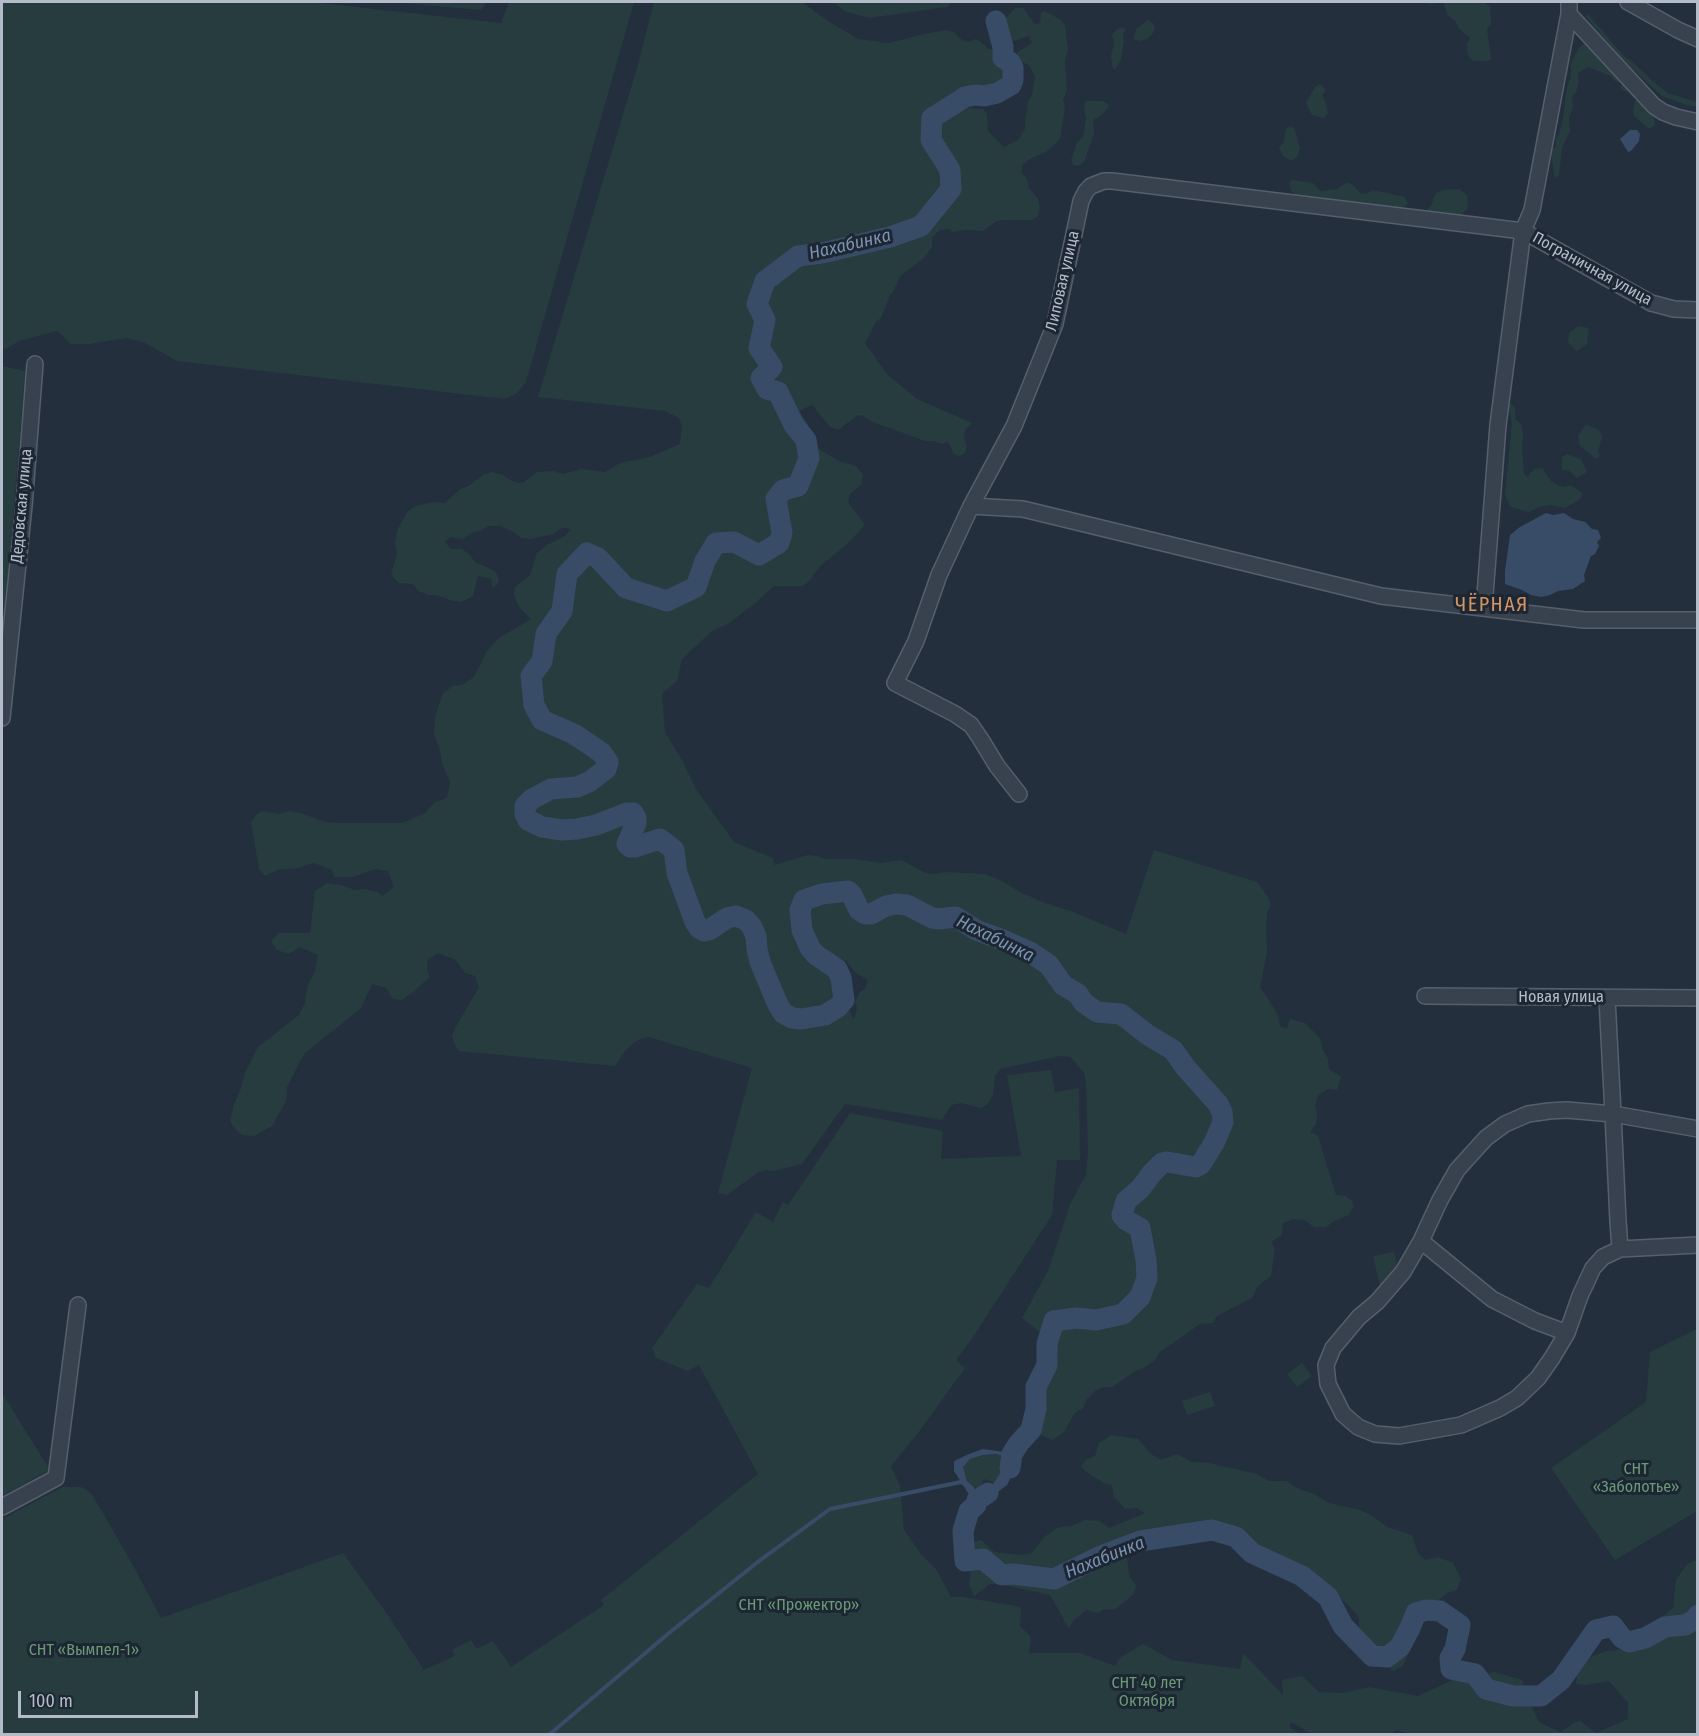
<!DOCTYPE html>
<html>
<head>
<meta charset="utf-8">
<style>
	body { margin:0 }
	#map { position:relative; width:1699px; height:1736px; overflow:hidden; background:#242f3e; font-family:"Fira Sans Condensed",sans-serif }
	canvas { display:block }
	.frame { position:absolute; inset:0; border:3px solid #b4bcc9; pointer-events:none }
	.scale { position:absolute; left:18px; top:1691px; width:180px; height:27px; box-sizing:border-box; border:3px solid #b4bcc9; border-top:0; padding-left:8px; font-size:18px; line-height:21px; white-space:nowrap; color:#b4bcc9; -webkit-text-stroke:4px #1d2633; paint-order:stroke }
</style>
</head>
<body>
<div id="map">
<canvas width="1699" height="1736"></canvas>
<div class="frame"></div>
<div class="scale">100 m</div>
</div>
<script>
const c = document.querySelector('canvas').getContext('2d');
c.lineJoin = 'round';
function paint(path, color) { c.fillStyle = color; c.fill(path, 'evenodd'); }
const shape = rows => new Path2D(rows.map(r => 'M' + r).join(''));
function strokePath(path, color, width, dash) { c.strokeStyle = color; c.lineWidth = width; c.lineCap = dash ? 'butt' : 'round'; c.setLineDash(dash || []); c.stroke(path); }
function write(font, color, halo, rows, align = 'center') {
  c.font = font + ' "Fira Sans Condensed",sans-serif'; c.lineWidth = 6; c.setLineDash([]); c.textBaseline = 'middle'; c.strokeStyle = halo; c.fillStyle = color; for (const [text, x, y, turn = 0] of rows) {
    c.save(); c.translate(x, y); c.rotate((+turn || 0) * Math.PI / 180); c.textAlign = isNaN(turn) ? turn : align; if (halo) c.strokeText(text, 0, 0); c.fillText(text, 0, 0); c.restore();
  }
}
const green = shape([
	[2,2,311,2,501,23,509,2,634,2,526,382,517,393,505,399,177,361,145,343,127,338,89,344,71,344,57,331,19,341,6,349,2,348],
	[393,2,487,2,481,10],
	[654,2,802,2,825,19,858,39,889,43,924,34,946,30,954,32,963,41,969,42,975,39,981,42,988,49,1008,51,1012,57,1008,74,1000,80,993,82,987,88,976,94,969,93,957,103,967,108,983,109,987,114,988,131,1004,147,1018,140,1025,129,1025,116,1027,112,1028,102,1032,95,1035,77,1029,65,1019,61,1015,57,1018,52,1032,43,1029,36,1014,41,1008,40,1002,33,1001,27,1004,20,1015,8,1023,8,1035,24,1040,23,1041,13,1045,11,1061,20,1065,26,1068,49,1065,61,1067,90,1063,100,1065,107,1060,139,1046,152,1030,159,1022,165,1022,173,1027,179,1029,188,1038,199,1040,208,1038,216,1032,220,1006,220,997,221,982,231,966,230,952,232,949,229,940,230,932,237,932,247,924,258,900,276,893,292,890,295,881,318,876,322,865,343,887,374,917,399,972,423,965,430,964,439,967,446,965,453,959,456,954,454,948,442,942,444,933,441,925,441,873,422,863,416,858,415,838,430,830,427,812,405,799,411,808,424,807,432,817,448,839,461,856,466,863,475,861,485,850,494,848,502,865,525,847,544,820,566,811,579,803,586,774,586,753,605,728,624,712,631,682,659,677,681,662,694,665,732,682,760,696,789,734,842,773,858,774,865,808,855,817,856,826,859,855,859,881,863,901,860,926,873,936,874,945,872,985,874,1004,882,1020,892,1045,903,1071,911,1126,934,1154,850,1257,882,1268,897,1271,905,1267,913,1266,923,1267,952,1260,987,1277,1013,1280,1026,1287,1029,1290,1019,1305,1023,1320,1038,1323,1050,1328,1059,1329,1069,1341,1077,1337,1090,1328,1089,1318,1095,1315,1107,1317,1113,1316,1124,1310,1132,1318,1136,1336,1195,1345,1196,1351,1200,1354,1206,1349,1215,1336,1220,1326,1227,1314,1227,1304,1220,1293,1219,1283,1223,1282,1235,1271,1242,1275,1248,1271,1276,1258,1286,1252,1298,1217,1316,1213,1323,1200,1324,1160,1352,1156,1359,1144,1368,1137,1370,1112,1387,1103,1387,1095,1391,1087,1399,1083,1408,1075,1413,1063,1433,1052,1440,1041,1435,1039,1427,1038,1417,1040,1400,1039,1385,1046,1377,1054,1372,1053,1341,1042,1334,1022,1318,1048,1271,1071,1202,1086,1175,1088,1152,1086,1082,1084,1072,1070,1057,1060,1056,1000,1069,995,1076,993,1095,988,1104,981,1108,961,1103,951,1105,942,1120,845,1104,802,1164,774,1171,765,1170,757,1173,727,1195,718,1193,752,1068,649,1037,640,1039,632,1044,625,1051,615,1066,459,1051,455,1045,452,1036,455,1028,479,987,475,976,465,973,456,960,438,953,428,959,427,969,430,977,412,993,402,1000,393,999,386,988,372,984,361,1008,304,1054,287,1087,286,1101,272,1126,254,1136,242,1135,235,1129,230,1121,234,1104,240,1091,245,1073,258,1047,299,1015,305,1003,307,987,315,971,318,955,300,947,289,954,277,950,271,941,279,933,310,933,315,891,327,883,345,886,354,890,364,889,377,892,382,896,394,887,388,871,376,869,352,877,334,877,332,870,314,863,298,868,277,870,265,876,259,869,251,822,256,815,262,811,278,814,290,811,301,813,325,822,339,823,403,823,425,813,435,802,447,798,450,782,443,766,439,746,434,735,435,717,443,693,453,686,462,685,474,677,487,651,499,638,531,619,519,607,514,595,515,587,530,575,537,553,547,545,565,536,571,529,562,528,553,534,531,539,521,538,512,531,500,526,488,526,481,531,473,532,463,539,450,537,445,542,451,549,462,549,469,554,475,562,495,571,499,579,497,585,492,587,491,579,478,576,473,596,461,602,453,601,436,595,428,595,419,591,413,584,399,583,395,579,391,574,397,554,395,544,397,531,401,523,408,511,416,506,432,502,445,503,460,489,469,486,483,475,492,472,503,475,510,480,518,483,524,482,537,472,553,471,563,474,581,469,605,472,620,463,650,457,680,444,682,426,679,418,665,411,538,397,637,68],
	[837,958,846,961,856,973,868,980,865,989,860,992,855,1002,857,1008,854,1020,848,1008,844,1006,839,1006,844,1000,844,995,839,990,836,975,827,965],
	[833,2,953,2,947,7,869,18,845,11],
	[1427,2,1483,2,1490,6,1491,24,1487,29,1491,59,1487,61,1473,61,1468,55,1467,44,1470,38,1459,29,1455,20,1448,16,1443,2,1431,4,1428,4],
	[1587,13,1624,56,1635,64,1651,80,1668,93,1697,102,1697,107,1686,105,1662,96,1622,59,1587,18],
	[1148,20,1153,23,1155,28,1153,33,1147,39,1139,41,1133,39,1136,29],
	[1122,27,1126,30,1123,33,1124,41,1121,60,1116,68,1113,69,1111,56,1114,43,1112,35,1116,30],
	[1583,44,1590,46,1630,90,1626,92,1621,89,1622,83,1615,81,1611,76,1588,67,1578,73,1579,82,1576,92,1572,96,1573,107,1569,118,1570,131,1562,148,1559,175,1556,178,1554,175,1551,150,1556,147,1556,138,1559,135,1563,117,1567,87,1571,77,1571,63,1578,49],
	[1320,84,1325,89,1325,92,1322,95,1325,101,1328,114,1324,118,1312,115,1307,105,1306,102,1315,87],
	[1640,98,1652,113,1654,118,1655,125,1649,129,1634,116,1633,110,1635,101],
	[1086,101,1102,101,1108,104,1109,107,1103,114,1093,120,1094,134,1084,162,1078,166,1073,165,1071,160,1077,143,1083,137,1086,119,1084,108],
	[1290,126,1294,128,1300,148,1297,157,1291,161,1283,156,1279,148,1284,141,1286,129],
	[1292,180,1313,183,1320,191,1337,189,1347,182,1353,185,1361,194,1368,193,1373,190,1405,197,1408,204,1396,212,1332,205,1326,198,1319,197,1312,200,1297,196,1291,191,1289,183],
	[1459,189,1467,195,1468,205,1467,210,1461,215,1430,216,1426,211,1431,205,1436,193,1443,190],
	[1578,326,1589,328,1587,344,1577,351,1568,342,1569,333],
	[2,366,25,371,2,653],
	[1511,403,1515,408,1515,419,1521,424,1523,437,1522,449,1524,474,1528,477,1530,473,1535,469,1542,468,1551,481,1560,486,1565,487,1570,485,1577,489,1583,494,1579,500,1565,508,1550,505,1539,507,1529,512,1511,507,1507,500,1505,493,1512,423,1508,405],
	[1586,424,1599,430,1602,437,1598,451,1600,456,1596,459,1580,446,1578,436],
	[1567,454,1581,459,1587,472,1577,478,1568,470,1562,470,1562,457],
	[1051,1070,1055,1092,1079,1088,1080,1160,1057,1160,1052,1215,971,1340,956,1360,965,1368,918,1433,891,1466,900,1486,904,1530,921,1554,936,1569,951,1597,963,1597,1021,1607,1020,1626,1031,1637,1029,1653,1080,1653,1115,1666,1121,1657,1143,1644,1172,1660,1240,1669,1243,1653,1283,1695,1282,1680,1302,1676,1319,1692,1342,1693,1369,1687,1418,1696,1459,1677,1495,1672,1522,1680,1527,1697,1539,1722,1560,1732,1579,1720,1596,1733,1628,1719,1628,1703,1609,1681,1586,1685,1576,1684,1578,1669,1588,1658,1606,1651,1627,1649,1646,1630,1673,1608,1676,1580,1687,1564,1697,1560,1697,1734,1412,1734,1397,1730,1390,1734,1312,1734,1291,1722,1289,1727,1300,1734,2,1734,2,1519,63,1487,81,1487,91,1493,129,1558,161,1618,343,1553,385,1611,424,1670,455,1656,452,1650,471,1640,477,1649,493,1641,511,1667,604,1605,601,1600,758,1474,699,1365,688,1371,656,1358,652,1348,697,1284,709,1288,756,1212,773,1222,783,1202,788,1205,850,1113,943,1131,941,1159,1021,1156,1007,1075],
	[1394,1252,1398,1268,1380,1286,1373,1256],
	[1697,1329,1697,1511,1615,1560,1551,1468,1646,1402,1650,1352],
	[1302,1363,1312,1376,1297,1387,1287,1374],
	[1210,1392,1215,1406,1187,1415,1182,1401],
	[2,1393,50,1470,2,1496],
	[1111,1435,1138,1439,1151,1454,1161,1460,1177,1454,1192,1462,1209,1463,1257,1474,1269,1481,1286,1481,1299,1489,1314,1494,1329,1503,1360,1510,1374,1517,1387,1527,1412,1535,1418,1553,1425,1560,1438,1557,1453,1563,1461,1579,1457,1590,1447,1593,1429,1608,1418,1603,1409,1609,1405,1636,1410,1649,1403,1666,1393,1671,1386,1665,1382,1657,1372,1649,1362,1639,1359,1627,1359,1617,1345,1602,1324,1588,1310,1574,1299,1569,1287,1567,1275,1561,1250,1564,1244,1560,1244,1539,1233,1535,1178,1533,1167,1535,1159,1531,1155,1541,1148,1549,1139,1549,1134,1538,1127,1541,1124,1552,1127,1557,1129,1575,1136,1586,1133,1595,1114,1610,1104,1609,1098,1613,1086,1610,1073,1621,1069,1629,1050,1595,1004,1585,990,1584,974,1596,969,1584,972,1561,970,1549,973,1542,981,1540,994,1552,1019,1555,1032,1553,1044,1537,1059,1527,1072,1526,1085,1520,1100,1521,1109,1528,1145,1513,1136,1508,1125,1509,1114,1497,1112,1485,1106,1484,1086,1472,1081,1466,1086,1460,1095,1456,1099,1443],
	[996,1454,1006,1457,1007,1469,1003,1470,995,1483,984,1479,978,1489,967,1481,963,1467,969,1459,983,1455]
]);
const water = shape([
	[1630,130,1637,130,1640,134,1639,141,1631,151,1628,152,1620,139],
	[1546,513,1553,515,1564,513,1573,519,1585,522,1592,529,1598,530,1601,538,1597,542,1599,546,1595,554,1591,556,1584,575,1585,581,1573,589,1558,591,1550,595,1541,597,1531,595,1522,590,1505,584,1505,571,1510,535,1520,527],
	[1053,1341,1056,1362,1054,1372,1039,1380,1036,1377,1038,1371,1036,1365,1044,1359,1047,1344],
	[1019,1443,1014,1471,1007,1485,994,1495,980,1501,977,1507,969,1511,968,1505,972,1499,954,1471,954,1461,969,1454,983,1449,1004,1452,1009,1446],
	[996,1454,1006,1457,1007,1469,1003,1469,990,1489,981,1496,976,1495,974,1487,967,1481,963,1467,970,1459,983,1455]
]);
const stream = shape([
	[550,1734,669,1633,759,1561,830,1509,961,1482,965,1484]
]);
const river = shape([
	[996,21,1003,47,1003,58,1010,62,1013,68,1013,80,1011,85,997,93,984,96,975,95,965,97,932,118,931,140,950,170,951,189,921,226,890,237,822,253,798,256,765,281,757,304,765,320,759,348,772,367,761,378,767,389,778,392,794,425,806,440,809,458,798,486,783,490,776,499,782,533,779,543,759,555,734,542,716,543,705,561,696,587,667,601,626,588,598,558,587,553,567,574,562,611,546,634,542,661,531,676,534,705,542,720,574,734,602,753,608,762,606,769,589,782,577,787,551,789,532,799,525,806,525,814,528,820,542,827,562,830,577,829,596,825,627,813,633,813,636,818,636,823,627,844,630,847,635,847,660,839,674,850,677,873,695,922,699,928,704,931,709,930,727,918,736,916,746,920,752,927,756,936,757,949,760,962,778,1005,783,1013,792,1018,801,1019,825,1015,838,1007,844,1000,841,978,837,969,816,955,810,948,802,930,800,910,804,900,822,894,848,891,852,895,859,910,865,914,871,914,886,906,896,904,907,905,932,918,939,919,956,917,976,930,1003,940,1030,952,1049,965,1063,985,1078,994,1083,1002,1097,1012,1121,1014,1148,1035,1173,1050,1186,1068,1218,1104,1222,1112,1223,1122,1214,1143,1201,1164,1196,1167,1167,1162,1162,1163,1152,1173,1140,1189,1126,1201,1122,1215,1126,1220,1140,1228,1146,1260,1147,1278,1140,1297,1123,1314,1096,1320,1076,1318,1054,1321,1047,1344,1047,1365,1036,1387,1036,1409,1031,1430,1019,1443,1012,1454,1010,1468],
	[988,1493,977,1500,976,1505,969,1511,963,1531,965,1561,983,1559,1002,1575,1013,1574,1054,1579,1101,1556,1140,1541,1212,1530,1236,1537,1252,1553,1302,1576,1328,1597,1343,1626,1372,1656,1387,1657,1400,1647,1410,1628,1416,1613,1427,1610,1440,1611,1460,1625,1455,1649,1450,1658,1451,1669,1475,1674,1486,1689,1513,1696,1541,1696,1561,1680,1596,1630,1613,1626,1622,1638,1629,1642,1645,1638,1665,1627,1685,1625,1696,1619,1698,1615]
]);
const minor = shape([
	[1628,2,1678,30,1698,39],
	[1569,14,1654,106,1663,112,1676,117,1698,122],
	[971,506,1023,509,1381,596,1584,620,1698,620],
	[1484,608,1498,425,1523,231,1532,210,1569,14,1569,2],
	[2,718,24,506,35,364],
	[1019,794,997,766,980,738,971,725,955,714,895,683,916,641,939,575,971,506,1014,426,1039,364,1055,324,1081,201,1086,191,1091,186,1104,181,1112,181,1523,231,1651,303,1674,309,1698,310],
	[1425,996,1698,998],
	[1607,998,1613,1114,1618,1221,1620,1249,1603,1257,1593,1268,1580,1296,1567,1333,1552,1358,1538,1378,1517,1398,1500,1408,1461,1425,1399,1436,1375,1434,1358,1427,1343,1414,1328,1384,1326,1365,1333,1348,1359,1317,1377,1302,1403,1272,1421,1241,1440,1200,1457,1170,1486,1138,1505,1124,1528,1114,1549,1111,1567,1110,1613,1114,1698,1129],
	[1421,1241,1492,1299,1535,1321,1567,1333],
	[1620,1249,1698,1245],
	[2,1507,56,1478,78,1305]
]);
const streetNames = [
	["Пограничная улица",1592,269,29],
	["Липовая улица",1063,281,-77],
	["Дедовская улица",22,506,-85],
	["Новая улица",1561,998]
];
const parkNames = [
	["СНТ",1636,1470],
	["«Заболотье»",1636,1488],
	["СНТ «Прожектор»",799,1606],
	["СНТ «Вымпел-1»",84,1651],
	["СНТ 40 лет",1147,1684],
	["Октября",1147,1702]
];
const waterNames = [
	["Нахабинка",850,245,-13],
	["Нахабинка",995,939,26],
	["Нахабинка",1105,1558,-22]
];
const quarterNames = [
	["ЧЁРНАЯ",1492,605]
];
paint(green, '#263c3f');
paint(water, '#394c67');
strokePath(stream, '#394c67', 4);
strokePath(river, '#394c67', 21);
strokePath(minor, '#565f6c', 18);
strokePath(minor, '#38414e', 15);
write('16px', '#b4bcc9', '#1d2633', streetNames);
write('16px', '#6b9a76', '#1d2633', parkNames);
write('italic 18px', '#7c92b1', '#1d2633', waterNames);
c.letterSpacing = '1.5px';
write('20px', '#d59563', '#1d2633', quarterNames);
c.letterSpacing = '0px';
</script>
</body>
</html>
